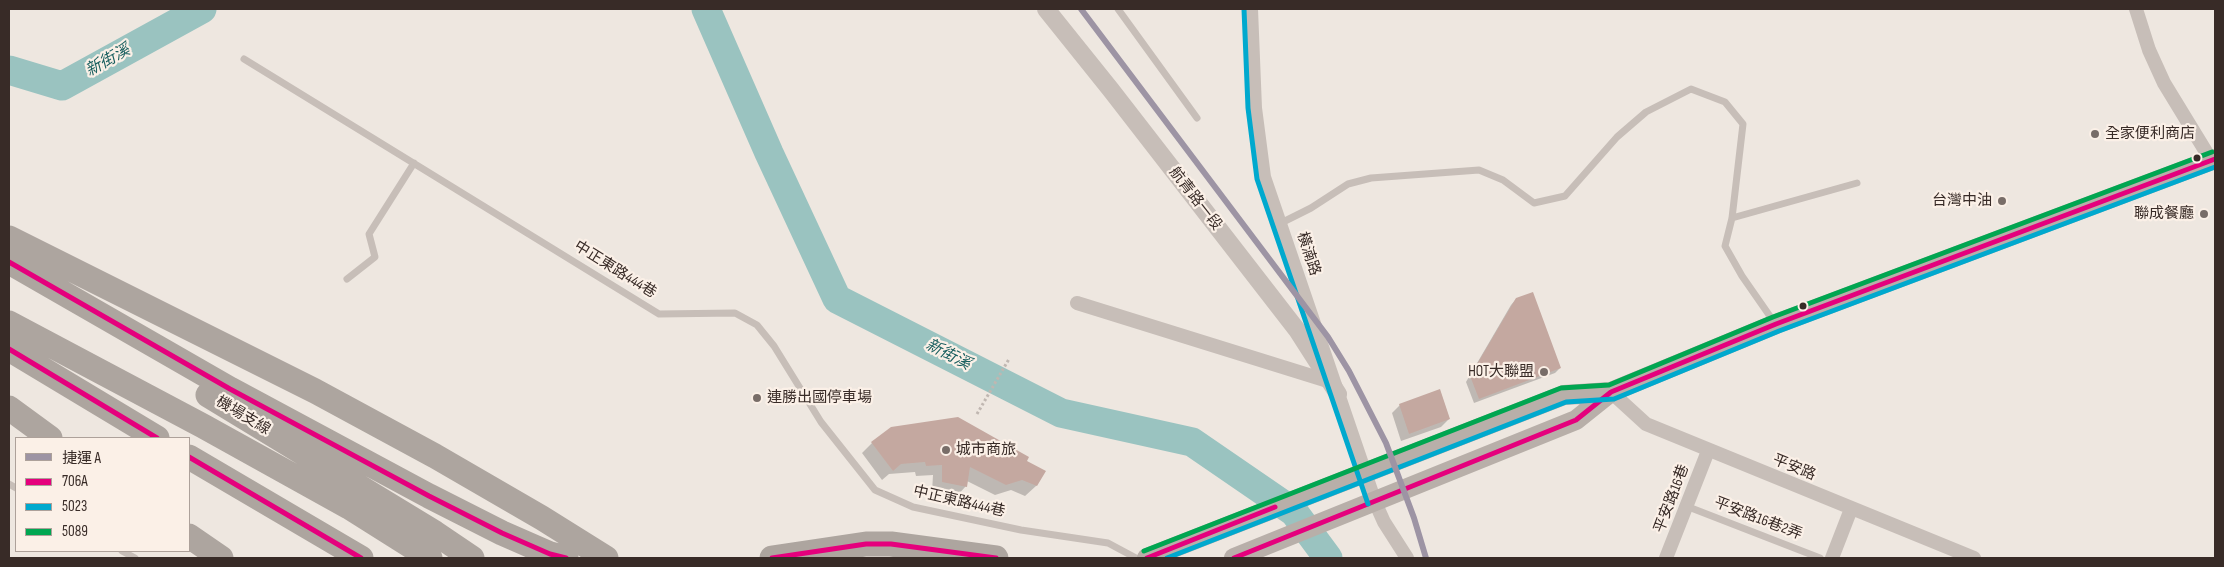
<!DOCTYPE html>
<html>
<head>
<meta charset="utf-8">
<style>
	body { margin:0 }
	#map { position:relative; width:2224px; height:567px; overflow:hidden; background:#eee7e0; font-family:"Sofia Sans Condensed","Noto Sans TC",sans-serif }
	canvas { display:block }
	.frame { position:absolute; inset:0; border:10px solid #382b27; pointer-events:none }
	.legend { position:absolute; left:15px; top:437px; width:175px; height:115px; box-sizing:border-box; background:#fbf0e7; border:1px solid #ada19a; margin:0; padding:6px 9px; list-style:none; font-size:15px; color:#382b27 }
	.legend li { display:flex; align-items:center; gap:10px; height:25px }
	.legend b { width:25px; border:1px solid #ada19a }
</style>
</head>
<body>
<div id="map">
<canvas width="2224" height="567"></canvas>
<div class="frame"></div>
<ul class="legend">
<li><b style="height:6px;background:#9d94a4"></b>捷運 A</li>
<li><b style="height:6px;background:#e5007d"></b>706A</li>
<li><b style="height:6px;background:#00a9ce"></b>5023</li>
<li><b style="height:6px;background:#00a651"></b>5089</li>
</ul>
</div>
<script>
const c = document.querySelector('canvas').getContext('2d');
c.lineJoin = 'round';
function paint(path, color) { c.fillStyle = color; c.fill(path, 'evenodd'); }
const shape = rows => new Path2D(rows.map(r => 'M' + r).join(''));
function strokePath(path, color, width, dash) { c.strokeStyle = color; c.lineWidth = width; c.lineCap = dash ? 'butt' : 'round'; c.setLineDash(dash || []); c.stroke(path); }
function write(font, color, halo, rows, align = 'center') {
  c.font = font + ' "Sofia Sans Condensed","Noto Sans TC",sans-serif'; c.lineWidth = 4.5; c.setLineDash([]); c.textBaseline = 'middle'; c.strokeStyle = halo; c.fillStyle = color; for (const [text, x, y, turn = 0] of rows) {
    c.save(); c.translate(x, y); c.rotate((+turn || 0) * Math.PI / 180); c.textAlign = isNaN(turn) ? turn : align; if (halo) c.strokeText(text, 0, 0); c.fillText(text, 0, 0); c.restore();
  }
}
const shadow = shape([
	[1516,299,1560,368,1555,373,1474,403,1466,382,1511,305],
	[1400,405,1449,419,1441,427,1401,441,1392,413],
	[872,443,1025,461,1044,472,1036,486,1025,496,1011,490,995,495,967,481,966,486,956,497,932,492,933,475,916,476,915,472,889,474,882,480,862,453]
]);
const river = shape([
	[706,9,769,153,837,299,1061,413,1192,442,1294,512,1328,558],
	[9,70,62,86,202,9]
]);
const building = shape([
	[1533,292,1561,368,1479,399,1470,376,1516,298],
	[1440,389,1450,419,1409,434,1399,404],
	[958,417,1029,457,1027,461,1046,471,1037,486,1022,480,1006,485,970,467,967,487,942,482,942,465,926,466,925,462,901,464,893,471,871,442,891,427]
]);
const path = shape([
	[977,414,1009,359]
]);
const service = shape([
	[1118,9,1197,118],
	[244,59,659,314,735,313,757,325,774,346,821,422,875,490,913,507,1021,530,1108,543,1136,558],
	[1732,218,1857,183],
	[1281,223,1311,208,1348,184,1371,178,1479,170,1503,180,1534,203,1565,196,1617,137,1646,112,1691,89,1725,102,1743,124,1732,218,1725,246,1742,276,1774,322],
	[347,279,375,257,369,234,414,163],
	[9,484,16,488],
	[1686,506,1820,558],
	[122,551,135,558]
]);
const minor = shape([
	[1251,9,1255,108,1264,177,1375,502,1384,522,1407,558],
	[2136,9,2149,50,2164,83,2211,160],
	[1077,303,1331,382],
	[1611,392,1646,424,1974,558],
	[1666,558,1708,451],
	[1832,558,1851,509]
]);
const tertiary = shape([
	[1046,9,1111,90,1297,330,1338,394]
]);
const secondary = shape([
	[1147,558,1564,395,1611,392],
	[1234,558,1576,420,1611,392,1776,324,2215,159]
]);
const motorway = shape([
	[9,238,315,391,435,456,542,518,606,558],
	[9,262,230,389,429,496,502,533,550,554,566,558],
	[9,323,203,426,349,507,430,558],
	[9,349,157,438],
	[208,395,435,533,472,558],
	[9,408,50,438],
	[189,457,361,558],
	[189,536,221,558],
	[772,558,866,544,891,544,996,558]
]);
const bus1 = shape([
	[9,262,230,389,429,496,502,533,550,554,566,558],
	[9,349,157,438],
	[189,457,361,558],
	[772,558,866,544,891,544,996,558],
	[1147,558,1275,507],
	[1234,558,1576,420,1611,392,1776,324,2215,159]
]);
const bus2 = shape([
	[1244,9,1248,108,1257,179,1368,504],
	[1167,558,1566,402,1614,399,1779,331,2215,167]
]);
const bus3 = shape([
	[1144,551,1561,388,1609,385,1773,317,2212,152]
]);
const metro1 = shape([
	[1081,9,1328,337,1349,371,1386,443,1414,518,1426,558]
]);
const markers = [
	[2095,134,5,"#786d68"],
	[2197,158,4.5,"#382b27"],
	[2002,201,5,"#786d68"],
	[2204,214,5,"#786d68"],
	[1803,306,4.5,"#382b27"],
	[1544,372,5,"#786d68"],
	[757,398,5,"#786d68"],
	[946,450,5,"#786d68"]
];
const poiNames = [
	["全家便利商店",2105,134],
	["台灣中油",1992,201,"right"],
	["聯成餐廳",2194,214,"right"],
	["HOT大聯盟",1534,372,"right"],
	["連勝出國停車場",767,398],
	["城市商旅",956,450]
];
const streetNames = [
	["航青路一段",1195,199,52],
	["橫湳路",1308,254,72],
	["中正東路444巷",615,270,32],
	["機場支線",243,416,31],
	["平安路",1794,468,22],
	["平安路16巷",1672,499,-69],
	["中正東路444巷",959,502,13],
	["平安路16巷2弄",1758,519,21]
];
const waterNames = [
	["新街溪",108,61,-29],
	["新街溪",948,355,27]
];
paint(shadow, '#0003');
strokePath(river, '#9ac3c0', 29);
paint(building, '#c4a8a0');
strokePath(path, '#c0b7b1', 3, [2.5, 2.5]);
strokePath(service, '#c7beb8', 7);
strokePath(minor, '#c7beb8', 14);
strokePath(tertiary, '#c7beb8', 18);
strokePath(secondary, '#b8afa9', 20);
strokePath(motorway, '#ada59f', 25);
strokePath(bus1, '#e5007d', 5);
strokePath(bus2, '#00a9ce', 5);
strokePath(bus3, '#00a651', 5);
strokePath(metro1, '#9d94a4', 6);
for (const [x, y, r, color] of markers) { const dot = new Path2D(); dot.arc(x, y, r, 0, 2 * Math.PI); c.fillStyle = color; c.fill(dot); strokePath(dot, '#fbf0e7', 2); }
write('15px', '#382b27', '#fbf0e7', poiNames, 'left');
write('15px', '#382b27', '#fbf0e7', streetNames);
write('italic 16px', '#185e5e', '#fbf0e7', waterNames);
</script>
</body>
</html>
